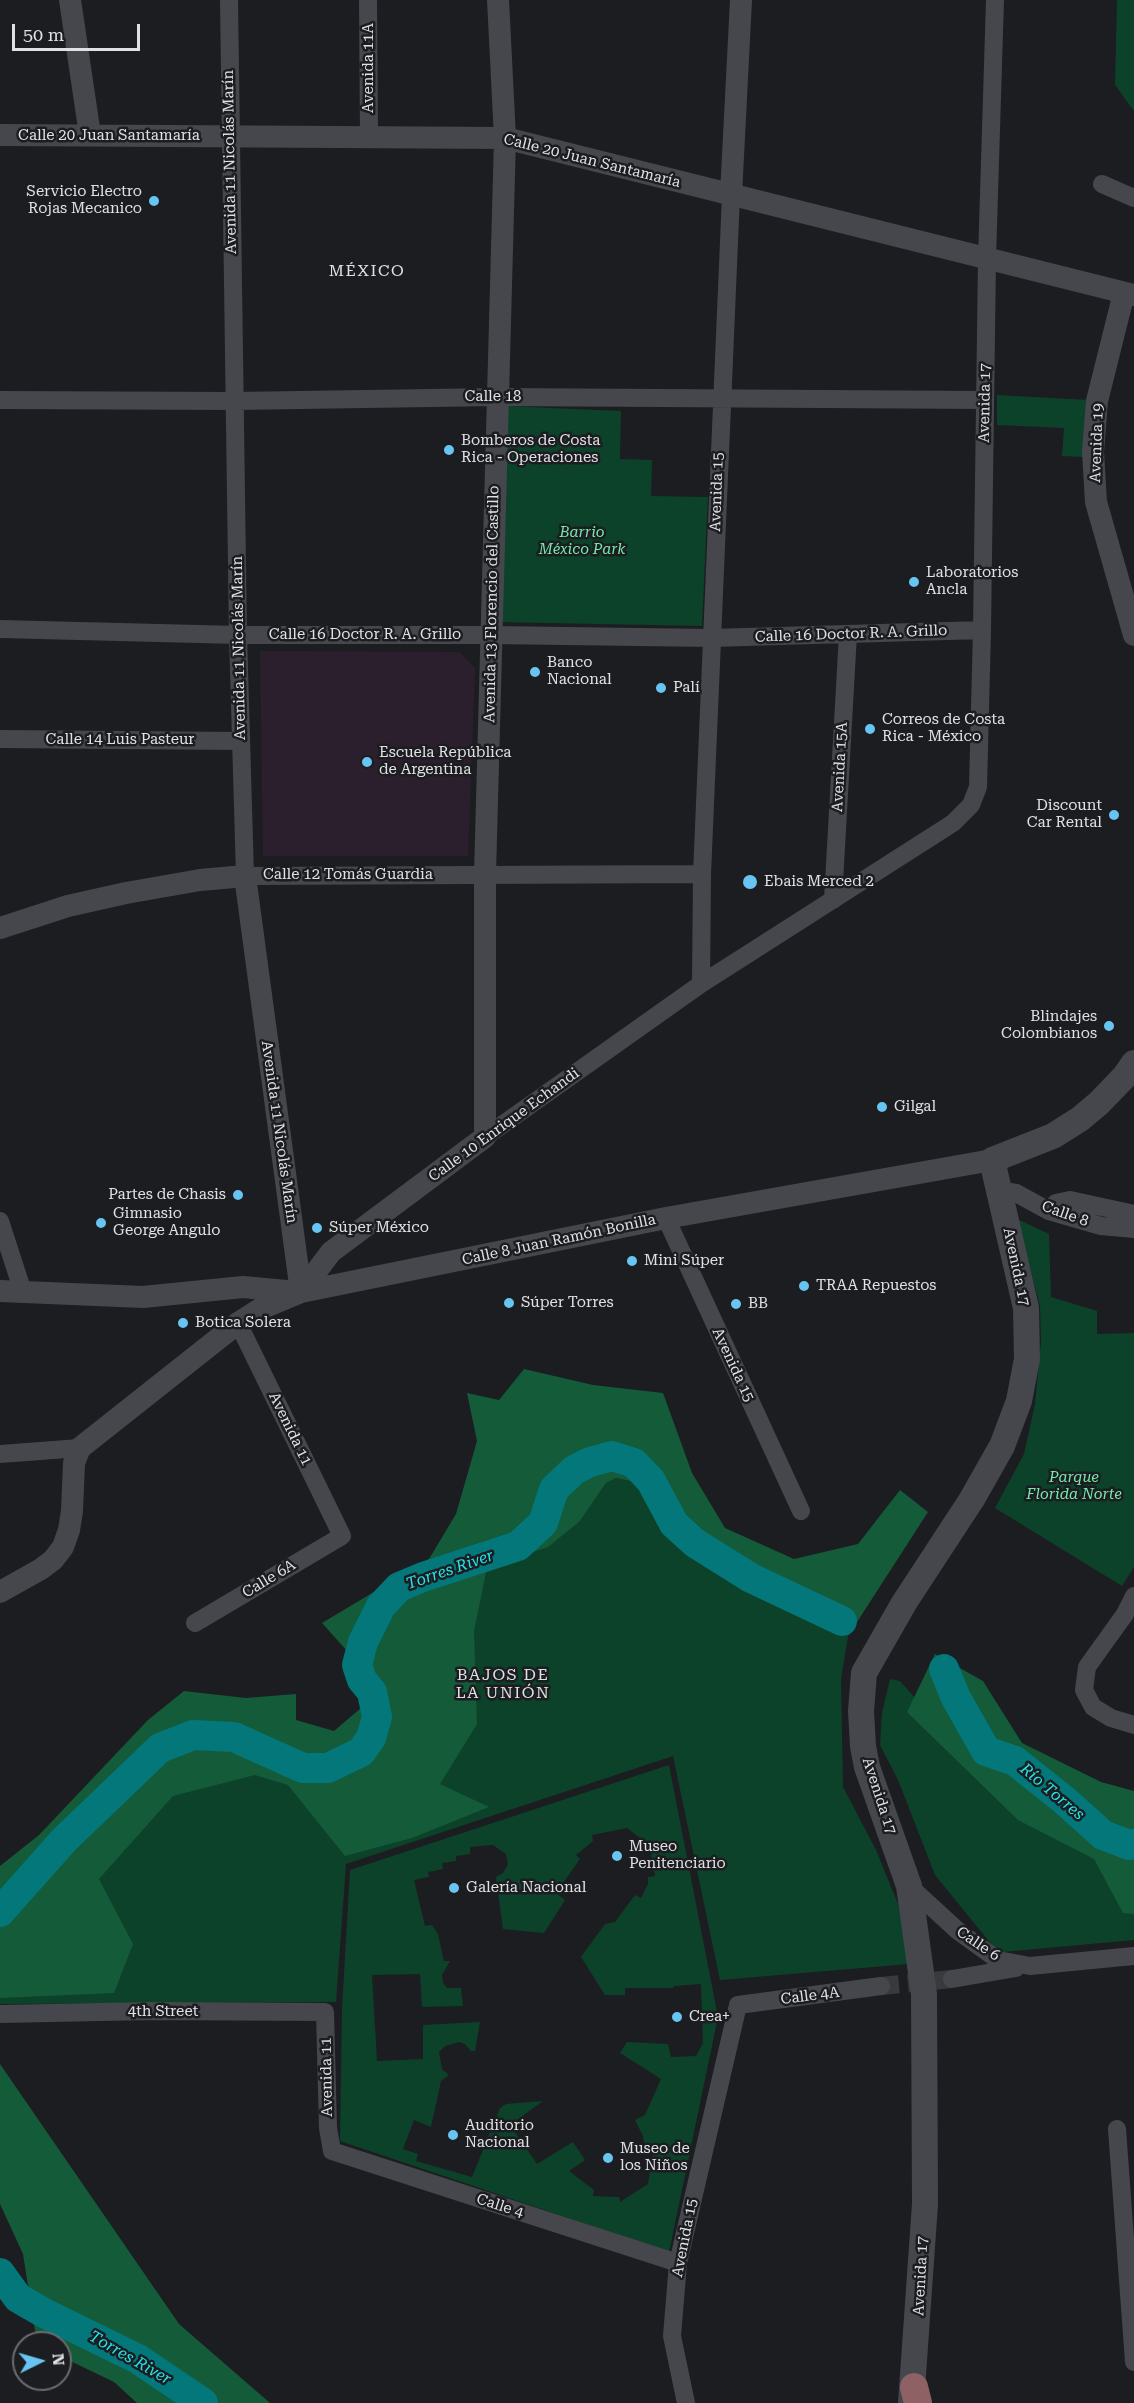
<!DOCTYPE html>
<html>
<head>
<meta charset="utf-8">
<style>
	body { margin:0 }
	#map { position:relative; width:1134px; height:2403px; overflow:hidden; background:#1c1d21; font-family:"Roboto Serif",serif }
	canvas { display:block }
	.north { position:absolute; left:12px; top:2331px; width:60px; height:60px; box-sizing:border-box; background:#1c1d21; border:2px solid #6b6b6f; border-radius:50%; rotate:85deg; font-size:16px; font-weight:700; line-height:24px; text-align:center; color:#e1e1e4 }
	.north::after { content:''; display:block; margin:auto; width:21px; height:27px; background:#68c4f0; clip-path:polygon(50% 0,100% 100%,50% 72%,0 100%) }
	.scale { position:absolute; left:12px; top:24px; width:128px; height:27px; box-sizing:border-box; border:3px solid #e1e1e4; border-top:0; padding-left:8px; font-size:18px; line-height:21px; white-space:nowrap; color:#e1e1e4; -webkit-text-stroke:4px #1c1d21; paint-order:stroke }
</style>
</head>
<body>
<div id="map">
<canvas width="1134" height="2403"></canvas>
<div class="north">N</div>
<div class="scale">50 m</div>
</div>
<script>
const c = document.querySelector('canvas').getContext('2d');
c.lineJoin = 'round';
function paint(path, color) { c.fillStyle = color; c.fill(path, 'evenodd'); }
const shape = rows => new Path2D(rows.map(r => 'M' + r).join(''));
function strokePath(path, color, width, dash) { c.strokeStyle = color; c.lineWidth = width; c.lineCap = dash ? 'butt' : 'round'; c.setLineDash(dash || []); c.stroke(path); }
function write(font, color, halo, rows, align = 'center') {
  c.font = font + ' "Roboto Serif",serif'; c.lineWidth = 5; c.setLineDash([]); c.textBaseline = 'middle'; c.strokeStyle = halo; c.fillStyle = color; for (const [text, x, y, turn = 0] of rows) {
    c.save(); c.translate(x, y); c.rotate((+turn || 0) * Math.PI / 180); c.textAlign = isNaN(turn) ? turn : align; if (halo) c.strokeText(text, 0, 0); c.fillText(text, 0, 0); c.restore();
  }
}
const education = shape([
	[260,651,459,652,475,668,468,856,263,856]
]);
const green = shape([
	[1117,0,1134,0,1134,111,1115,85],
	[997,395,1088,400,1083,457,1062,456,1064,428,997,425],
	[505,406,621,411,620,459,652,460,651,496,708,497,702,626,496,622],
	[1017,1219,1049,1234,1051,1297,1097,1311,1097,1334,1134,1333,1134,1567,1122,1586,995,1508,1024,1454,1035,1404,1041,1342,1040,1306],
	[616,1478,645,1484,656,1512,746,1588,848,1636,841,1680,843,1787,876,1850,898,1904,909,1964,720,1980,673,1756,346,1864,336,2002,0,2004,0,1930,163,1756,354,1776,407,1594,580,1521,606,1483],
	[890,1679,900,1681,981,1772,1134,1884,1134,1940,1003,1952,992,1945,935,1875,898,1780,880,1745,882,1713],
	[669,1765,718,2017,669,2252,340,2141,342,2009,350,1870],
	[627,1828,650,1846,655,1876,648,1877,648,1884,641,1898,635,1895,615,1922,605,1924,581,1957,605,1995,625,1995,625,1988,673,1988,674,1986,701,1984,703,2043,696,2056,671,2057,668,2044,627,2042,620,2053,661,2079,645,2115,635,2120,643,2136,646,2152,653,2153,648,2184,620,2202,619,2197,593,2196,594,2190,569,2171,585,2160,573,2142,537,2164,510,2125,543,2101,506,2104,500,2108,472,2177,416,2161,418,2154,403,2149,414,2120,431,2127,441,2081,449,2075,442,2069,439,2052,445,2046,459,2042,465,2044,471,2051,475,2051,480,2022,423,2025,423,2059,377,2061,372,1975,420,1974,422,2007,463,2006,461,1988,447,1988,443,1983,442,1975,450,1961,444,1961,438,1934,432,1925,425,1926,414,1880,429,1877,428,1872,443,1869,442,1863,456,1861,456,1856,470,1854,470,1847,493,1845,506,1854,508,1864,503,1873,496,1877,503,1929,544,1933,565,1900,556,1893,580,1859,576,1855,593,1841,592,1835]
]);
const forest = shape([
	[524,1369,593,1385,663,1393,692,1473,725,1528,794,1559,858,1544,900,1490,928,1512,848,1636,746,1588,677,1547,656,1512,645,1484,616,1478,606,1483,580,1521,548,1547,487,1567,474,1631,477,1724,440,1784,489,1807,412,1838,345,1856,288,1785,255,1775,173,1796,99,1879,133,1944,114,1993,0,1998,0,1866,39,1835,148,1720,184,1691,246,1698,296,1694,296,1720,334,1731,368,1702,374,1681,322,1623,429,1559,456,1514,477,1441,467,1393,499,1400],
	[935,1654,983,1681,1022,1743,1101,1782,1134,1791,1134,1914,1123,1913,1094,1859,1018,1820,907,1712],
	[0,2064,179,2324,270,2403,137,2403,114,2382,60,2356,60,2343,37,2343,23,2254,0,2204]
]);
const stream = shape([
	[1129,1845,1134,1856]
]);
const river = shape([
	[944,1669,956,1698,986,1751,1015,1761,1064,1800,1103,1835,1129,1845,1134,1844],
	[0,1912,64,1840,160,1748,193,1735,234,1737,303,1768,328,1768,361,1752,371,1738,377,1717,372,1692,362,1680,357,1665,363,1642,381,1606,399,1587,423,1577,518,1546,543,1523,554,1489,574,1470,590,1462,612,1456,634,1463,651,1481,674,1524,695,1543,751,1578,842,1621],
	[0,2273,18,2298,44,2313,138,2359,203,2403]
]);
const minorTunnel = shape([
	[881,1986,952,1979]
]);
const minor = shape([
	[229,0,238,635,245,876,702,874],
	[368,0,369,136],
	[1102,184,1134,198],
	[0,400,234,401,497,397,985,400],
	[0,629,238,635,491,635,712,638,982,630],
	[0,739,241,741],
	[833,900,848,634],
	[701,984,702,874,731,195],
	[485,1137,701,984,953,823,971,805,978,787,982,630,987,259,995,0],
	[998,1190,1016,1193,1049,1211,1101,1226,1134,1229],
	[1049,1211,1056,1203,1070,1200,1134,1214],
	[666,1218,801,1511],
	[0,1221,23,1292],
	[0,1454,80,1448],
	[1134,1596,1125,1614,1087,1667,1084,1690,1093,1707,1111,1718,1134,1725],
	[195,1623,342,1536,238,1323],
	[909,1886,958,1931,998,1960,1030,1966,1134,1956],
	[952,1979,1016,1968],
	[0,2014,151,2011,325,2012,328,2128,332,2151,678,2263],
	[1117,2129,1134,2362],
	[686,2403,672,2336,678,2263,738,2005,881,1986]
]);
const tertiary = shape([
	[70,0,90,135],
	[0,135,505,138,1134,295],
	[731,195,741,0],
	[1124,293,1097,401,1093,452,1096,502,1134,635],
	[0,928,68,906,126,893,200,880,245,876,301,1292],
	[0,1291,143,1297,243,1287,297,1292],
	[301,1292,331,1252,485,1137,485,874,505,138,498,0],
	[0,1592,41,1569,53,1560,63,1547,69,1530,72,1511,74,1463,80,1448,238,1323,260,1309,301,1292,666,1218,992,1160]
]);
const secondary = shape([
	[911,2403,925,2204,924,1994,909,1886,867,1767,863,1746,861,1711,864,1673,904,1603,972,1499,1002,1446,1019,1401,1027,1359,1026,1308,992,1160,1053,1136,1080,1119,1099,1103,1125,1076,1134,1063]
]);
const primary = shape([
	[914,2387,918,2403]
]);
const markers = [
	[154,201,6,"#68c4f0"],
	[449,450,6,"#68c4f0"],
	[914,582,6,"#68c4f0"],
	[535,672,6,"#68c4f0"],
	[661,688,6,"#68c4f0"],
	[870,729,6,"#68c4f0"],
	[367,762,6,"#68c4f0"],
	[1114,815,6,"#68c4f0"],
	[750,882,8,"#68c4f0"],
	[1109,1026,6,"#68c4f0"],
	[882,1107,6,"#68c4f0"],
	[238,1195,6,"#68c4f0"],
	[101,1223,6,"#68c4f0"],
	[317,1228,6,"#68c4f0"],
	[632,1261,6,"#68c4f0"],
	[804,1286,6,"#68c4f0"],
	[509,1303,6,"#68c4f0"],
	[736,1304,6,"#68c4f0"],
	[183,1323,6,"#68c4f0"],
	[617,1856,6,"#68c4f0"],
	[454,1888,6,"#68c4f0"],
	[677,2017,6,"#68c4f0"],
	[453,2135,6,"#68c4f0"],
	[608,2158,6,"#68c4f0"]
];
const streetNames = [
	["Avenida 11A",369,68,-90],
	["Calle 20 Juan Santamaría",109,136],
	["Calle 20 Juan Santamaría",592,161,14],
	["Avenida 11 Nicolás Marín",230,162,-91],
	["Calle 18",493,397],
	["Avenida 17",985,403,-89],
	["Avenida 19",1097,443,-88],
	["Avenida 15",717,492,-88],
	["Avenida 13 Florencio del Castillo",492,604,-89],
	["Calle 16 Doctor R. A. Grillo",851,634,-2],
	["Calle 16 Doctor R. A. Grillo",365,635],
	["Avenida 11 Nicolás Marín",239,648,-91],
	["Calle 14 Luis Pasteur",120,740],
	["Avenida 15A",840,767,-87],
	["Calle 12 Tomás Guardia",348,875],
	["Calle 10 Enrique Echandi",504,1125,-36],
	["Avenida 11 Nicolás Marín",279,1132,82],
	["Calle 8",1065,1214,20],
	["Calle 8 Juan Ramón Bonilla",559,1240,-12],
	["Avenida 17",1016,1267,78],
	["Avenida 15",733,1365,65],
	["Avenida 11",290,1429,64],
	["Calle 6A",269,1579,-31],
	["Avenida 17",879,1796,72],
	["Calle 6",978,1944,34],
	["Calle 4A",810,1996,-7],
	["4th Street",163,2012],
	["Avenida 11",327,2077,-91],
	["Calle 4",500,2206,18],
	["Avenida 15",685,2238,-79],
	["Avenida 17",921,2276,-87]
];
const poiNames = [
	["Servicio Electro",142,192,"right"],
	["Rojas Mecanico",142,209,"right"],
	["Bomberos de Costa",461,441],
	["Rica - Operaciones",461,458],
	["Laboratorios",926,573],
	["Ancla",926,590],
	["Banco",547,663],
	["Nacional",547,680],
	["Palí",673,688],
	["Correos de Costa",882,720],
	["Rica - México",882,737],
	["Escuela República",379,753],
	["de Argentina",379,770],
	["Discount",1102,806,"right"],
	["Car Rental",1102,823,"right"],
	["Ebais Merced 2",764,882],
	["Blindajes",1097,1017,"right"],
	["Colombianos",1097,1034,"right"],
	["Gilgal",894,1107],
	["Partes de Chasis",226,1195,"right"],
	["Gimnasio",113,1214],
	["George Angulo",113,1231],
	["Súper México",329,1228],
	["Mini Súper",644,1261],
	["TRAA Repuestos",816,1286],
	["Súper Torres",521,1303],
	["BB",748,1304],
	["Botica Solera",195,1323],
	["Museo",629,1847],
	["Penitenciario",629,1864],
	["Galería Nacional",466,1888],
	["Crea+",689,2017],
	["Auditorio",465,2126],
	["Nacional",465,2143],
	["Museo de",620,2149],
	["los Niños",620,2166]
];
const parkNames = [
	["Barrio",582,533],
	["México Park",582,550],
	["Parque",1074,1478],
	["Florida Norte",1074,1495]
];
const neighbourhoodNames = [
	["MÉXICO",367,271],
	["BAJOS DE",503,1675],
	["LA UNIÓN",503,1693]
];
const waterNames = [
	["Torres River",450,1570,-19],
	["Río Torres",1052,1792,40],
	["Torres River",130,2358,30]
];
paint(education, '#2b1f2d');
paint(green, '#0c4229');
paint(forest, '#145b3a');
strokePath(stream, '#037779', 5);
strokePath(river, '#037779', 30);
strokePath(minorTunnel, '#3a3a3e', 18, [18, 9]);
strokePath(minor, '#46474c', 18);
strokePath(tertiary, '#46474c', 22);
strokePath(secondary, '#46474c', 26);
strokePath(primary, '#8e6164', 28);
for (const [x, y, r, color] of markers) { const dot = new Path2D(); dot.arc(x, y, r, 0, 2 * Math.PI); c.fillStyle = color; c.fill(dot); strokePath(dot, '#1c1d21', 2); }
write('15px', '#e1e1e4', '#1c1d21', streetNames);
write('15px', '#e1e1e4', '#1c1d21', poiNames, 'left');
write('italic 15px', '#75eaac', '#1c1d21', parkNames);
c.letterSpacing = '1.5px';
write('16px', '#e1e1e4', '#1c1d21', neighbourhoodNames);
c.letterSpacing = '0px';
write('italic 16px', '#22e6eb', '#1c1d21', waterNames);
</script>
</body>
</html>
